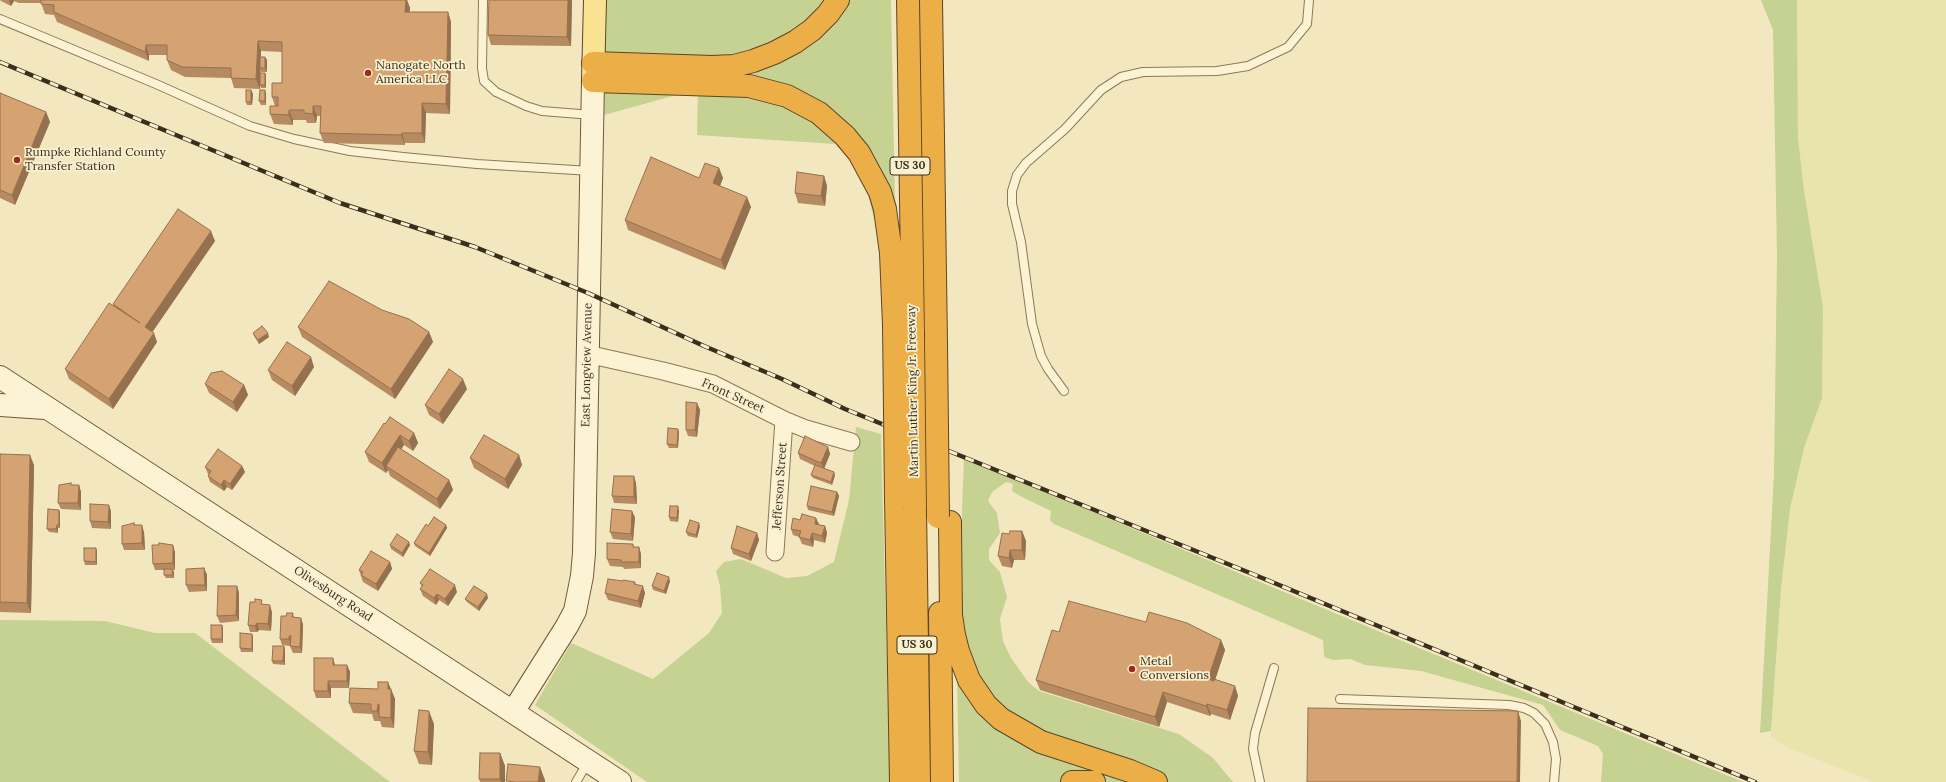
<!DOCTYPE html>
<html>
<head>
<meta charset="utf-8">
<style>
	body { margin:0 }
	canvas { display:block; background:#f3e7c0 }
</style>
</head>
<body>
<canvas width="1946" height="782"></canvas>
<script>
const c = document.querySelector('canvas').getContext('2d');
c.lineJoin = 'round';
function paint(path, color) { c.fillStyle = color; c.fill(path, 'evenodd'); }
const shape = rows => new Path2D(rows.map(r => 'M' + r).join(''));
function strokePath(path, color, width, dash) { c.strokeStyle = color; c.lineWidth = width; c.lineCap = dash ? 'butt' : 'round'; c.setLineDash(dash || []); c.stroke(path); }
function write(font, color, halo, rows, align = 'center') {
  c.font = font + ' Lora,serif'; c.lineWidth = 3.5; c.setLineDash([]); c.textBaseline = 'middle'; c.strokeStyle = halo; c.fillStyle = color; for (const [text, x, y, turn = 0] of rows) {
    c.save(); c.translate(x, y); c.rotate((+turn || 0) * Math.PI / 180); c.textAlign = isNaN(turn) ? turn : align; if (halo) c.strokeText(text, 0, 0); c.fillText(text, 0, 0); c.restore();
  }
}
const farmland = shape([
	[1797,0,1946,0,1946,782,1874,782,1789,748,1771,737,1781,589,1790,509,1804,448,1822,398,1823,307,1804,191,1798,138]
]);
const green = shape([
	[605,0,891,0,895,205,881,249,867,190,849,159,835,144,697,135,698,89,604,115],
	[1761,0,1797,0,1798,138,1804,191,1823,307,1822,398,1804,448,1790,509,1781,589,1771,731,1760,733,1774,474,1777,256,1773,30],
	[856,427,881,434,890,782,647,782,535,705,571,643,653,679,709,633,722,613,720,586,716,571,724,562,741,559,786,578,807,576,834,562,849,500],
	[964,458,1308,602,1743,782,1601,782,1603,754,1598,746,1560,730,1543,705,1421,671,1365,665,1350,659,1333,660,1324,657,1323,640,1054,524,1050,520,1051,511,1020,496,1012,491,1013,484,1006,482,992,492,988,501,997,513,1000,533,989,549,989,560,1000,572,1007,597,1000,619,1003,641,1011,658,1029,683,1039,691,1179,734,1213,758,1233,782,959,782,957,674,963,633,962,511],
	[0,620,105,621,155,633,195,633,390,782,0,782]
]);
const lane = shape([
	[483,0,482,68,484,81,496,92,526,106,542,111,592,115],
	[0,19,156,84,250,126,294,139,350,151,403,157,477,164,591,171],
	[1064,391,1048,369,1041,356,1032,324,1021,242,1012,204,1012,191,1017,175,1026,163,1065,129,1101,90,1121,77,1143,72,1217,71,1248,66,1288,47,1307,24,1309,0],
	[1340,699,1509,705,1524,708,1534,713,1545,724,1553,742,1556,759,1554,782],
	[576,782,588,762],
	[1260,782,1253,749,1255,733,1274,668]
]);
const street = shape([
	[587,354,663,371,713,384,784,420,806,429,851,442],
	[775,552,784,420]
]);
const secondary = shape([
	[0,377,620,782],
	[0,405,45,408],
	[513,712,567,626,575,611,582,576,584,553,593,81]
]);
const primary = shape([
	[593,81,595,0]
]);
const highway = shape([
	[908,0,913,332],
	[931,0,936,342],
	[593,63,712,67,734,66,753,61,774,53,795,42,812,30,828,14,838,0],
	[593,81,749,86,787,96,819,113,845,136,859,153,880,192,885,209,891,253,894,325],
	[896,499,901,782],
	[915,507,919,782],
	[950,522,951,615,954,635,958,651,969,680,986,705,1001,719,1041,742,1130,771,1156,782],
	[940,613,942,782],
	[1072,782,1094,782]
]);
const rail = shape([
	[0,62,340,203,475,247,588,293,704,346,782,379,845,409,1255,575,1755,782]
]);
const highwayBridge = shape([
	[894,325,896,499],
	[913,332,915,507],
	[936,342,938,517]
]);
const wall = shape([
	[0,0,407,0,410,8,409,12,448,12,451,22,450,114,426,113,425,143,405,143,405,145,324,143,320,133,320,116,317,116,316,123,307,123,306,120,293,120,293,125,274,124,270,114,275,106,272,97,282,83,282,52,261,51,261,57,265,57,267,60,267,72,261,72,260,69,260,73,265,73,266,76,266,88,261,88,260,85,260,89,234,88,231,78,185,77,171,70,167,60,167,55,149,55,149,61,57,22,54,15,45,14,41,3,19,3,14,1,11,6,1,1],
	[489,0,572,0,571,46,491,45,488,35],
	[251,90,253,94,252,105,247,105,246,102],
	[0,93,46,112,50,122,15,205,0,198],
	[266,93,266,105,261,105,259,101],
	[719,168,723,178,720,186,751,207,725,270,628,230,625,220,699,178],
	[824,176,827,186,825,206,798,203,795,193],
	[215,241,152,332,157,342,113,409,69,379,65,369,113,306,113,304],
	[382,310,429,332,433,342,395,399,302,337,298,327],
	[253,333,269,337,259,344,254,336],
	[314,367,295,396,272,380,268,370],
	[205,384,244,385,248,395,237,412,209,393],
	[467,389,443,424,429,415,425,405],
	[697,403,700,410,697,437,688,436,686,430],
	[385,424,414,433,418,443,413,451,404,445,401,449,449,480,453,490,440,509,390,476,388,470,386,473,369,462,365,452],
	[679,432,678,448,669,448,667,444],
	[828,447,830,454,824,468,835,475,832,485,813,478,811,475,815,466,800,459,798,453],
	[0,454,34,465,31,613,0,612],
	[519,455,522,465,508,489,474,468,470,458],
	[242,466,245,472,232,490,227,487,224,491,210,482,208,476,209,475,208,474,205,467],
	[636,483,637,504,614,503,612,496],
	[72,485,79,485,81,492,81,510,61,509,58,503],
	[837,492,839,496,834,516,808,510,807,506],
	[59,510,60,513,60,528,58,528,58,533,49,532,47,529],
	[679,510,678,522,670,521,669,517],
	[111,511,111,529,92,528,90,521],
	[635,517,633,541,613,539,610,532],
	[134,523,135,525,144,532,145,550,124,550,122,544],
	[819,524,819,525,825,526,827,533,825,543,814,540,813,547,802,544,799,537,793,535,791,529],
	[446,525,447,528,430,556,415,546,414,543,428,526],
	[700,526,697,538,688,536,686,532],
	[1022,531,1026,541,1025,560,1014,560,1012,568,1002,566,998,556,1009,534],
	[757,533,759,540,751,561,733,554,731,548],
	[633,544,634,547,639,547,641,554,641,568,624,569,623,567,610,566,607,559],
	[390,545,410,545,403,557,391,549],
	[97,551,97,565,85,565,84,561],
	[175,552,175,570,173,570,174,572,174,578,166,578,164,575,164,570,155,570,153,564],
	[390,562,392,569,378,591,363,582,359,570],
	[204,568,207,575,207,591,189,592,186,585],
	[623,581,635,582,636,585,645,593,641,608,608,600,605,593],
	[670,581,666,594,653,590,652,586],
	[420,583,457,592,448,606,439,600,436,605,423,596,420,589,422,587],
	[237,586,239,593,239,621,220,623,217,616],
	[488,598,479,611,467,602,465,599],
	[263,604,272,612,271,631,259,630,257,632,250,632,248,625],
	[293,613,294,618,301,618,303,625,302,653,293,653,290,646,282,645,280,639,286,616],
	[1146,622,1221,640,1225,650,1215,680,1235,686,1238,696,1230,720,1211,714,1210,716,1167,702,1159,727,1040,690,1036,680,1059,632],
	[222,625,223,628,223,643,212,643,211,639],
	[252,634,253,637,253,652,241,652,240,648],
	[284,646,285,650,285,665,273,664,272,661],
	[335,665,347,665,350,672,349,688,331,688,331,698,316,698,314,691],
	[378,689,391,689,395,699,394,728,382,727,380,721,374,721,372,714,353,713,349,703],
	[434,724,432,765,419,764,414,751],
	[500,753,505,766,505,782,480,782,479,779]
]);
const shadedWall = shape([
	[9,0,13,0,14,1,11,6],
	[406,0,407,0,410,8,409,22,405,12],
	[568,0,572,0,571,46,567,37],
	[448,12,451,22,450,114,446,104],
	[258,41,261,51,260,89,256,79],
	[146,45,149,55,149,61,145,52],
	[265,57,267,60,267,72,265,68],
	[265,73,266,76,266,88,265,85],
	[251,90,253,94,252,105,251,102],
	[265,90,266,93,266,105,265,101],
	[422,103,426,113,425,143,422,133],
	[313,106,317,116,316,123,313,114],
	[289,110,293,120,293,125,289,115],
	[46,112,50,122,15,205,12,195],
	[402,133,405,143,405,145,401,135],
	[719,168,723,178,717,193,713,183],
	[824,176,827,186,825,206,821,196],
	[747,197,751,207,725,270,721,260],
	[211,231,215,241,149,337,145,327],
	[429,332,433,342,395,399,391,389],
	[154,333,157,342,113,409,109,399],
	[268,333,269,337,259,344,258,340],
	[311,357,314,367,295,396,292,386],
	[463,379,467,389,443,424,439,414],
	[244,385,248,395,237,412,233,402],
	[697,403,700,410,697,437,695,430],
	[678,429,679,432,678,448,677,445],
	[414,433,418,443,413,451,409,441],
	[400,435,404,445,389,468,386,466,388,470,386,473,382,463],
	[828,447,830,454,824,469,821,463],
	[30,455,34,465,31,613,27,603],
	[519,455,522,465,508,489,505,479],
	[242,466,245,472,232,490,230,484],
	[834,472,835,475,832,485,831,482],
	[634,476,636,483,637,504,634,497],
	[224,480,227,487,224,491,221,485],
	[449,480,453,490,440,509,437,499],
	[79,485,81,492,81,510,78,503],
	[837,492,839,496,834,516,832,512],
	[109,505,111,511,111,529,108,522],
	[678,506,679,510,678,522,677,518],
	[59,510,60,513,60,528,59,525],
	[632,511,635,517,633,541,631,534],
	[816,518,819,524,817,531,815,524],
	[699,523,700,526,697,538,696,535],
	[57,525,58,528,58,533,56,529],
	[142,525,144,532,145,550,142,543],
	[446,525,447,528,430,556,429,553],
	[825,526,827,533,825,543,822,536],
	[1022,531,1026,541,1025,560,1022,550],
	[757,533,759,540,751,561,749,554],
	[812,533,814,540,813,547,810,540],
	[409,542,410,545,403,557,402,553],
	[173,545,175,552,175,570,173,563],
	[639,547,641,554,641,568,639,562],
	[96,548,97,551,97,565,96,562],
	[1010,550,1014,560,1012,568,1009,558],
	[390,562,392,569,378,591,376,584],
	[204,568,207,575,207,591,205,585],
	[172,569,174,572,174,578,173,575],
	[669,577,670,581,666,594,664,591],
	[455,585,457,592,448,606,445,599],
	[237,586,239,593,239,621,236,615],
	[643,586,645,593,641,608,638,601],
	[437,594,439,600,436,605,434,598],
	[487,594,488,598,479,611,478,607],
	[270,605,272,612,271,631,268,624],
	[301,618,303,625,302,653,300,647],
	[257,623,259,630,257,632,255,626],
	[222,625,223,628,223,643,222,639],
	[252,634,253,637,253,652,252,649],
	[289,636,291,643,291,646,289,639],
	[1221,640,1225,650,1212,689,1208,679],
	[284,646,285,650,285,665,283,661],
	[333,658,335,665,333,665],
	[347,665,350,672,349,688,347,681],
	[328,681,331,688,331,698,328,691],
	[388,682,395,699,394,728,391,718,388,689],
	[1235,686,1238,696,1230,720,1227,710],
	[1163,692,1167,702,1159,727,1155,717],
	[378,704,381,714,380,717,377,711],
	[1207,704,1211,714,1210,716,1206,706],
	[429,711,434,724,432,765,428,752],
	[1518,711,1521,721,1520,782,1517,782],
	[500,753,505,766,505,782,501,782,500,779],
	[540,767,545,780,545,782,538,782]
]);
const building = shape([
	[41,0,406,0,405,12,448,12,446,104,422,103,422,133,402,133,401,135,320,133,321,106,313,106,313,114,304,113,304,110,289,110,289,115,270,114,270,106,278,106,278,97,272,97,272,83,282,83,282,42,258,41,256,79,231,78,231,68,182,67,167,60,167,45,146,45,145,52,54,12,54,5,41,4,41,0],
	[489,0,568,0,567,37,488,35,489,0],
	[260,57,265,57,265,68,260,68,260,57],
	[260,73,265,73,265,85,260,85,260,73],
	[246,90,251,90,251,102,246,102,246,90],
	[260,90,265,90,265,101,259,101,260,90],
	[0,93,46,112,12,195,0,190,0,93],
	[651,157,699,178,705,163,719,168,713,183,747,197,721,260,625,220,651,157],
	[797,172,824,176,821,196,795,193,797,172],
	[178,209,211,231,145,327,154,333,109,399,65,369,109,303,140,323,113,304,178,209],
	[329,281,382,310,409,319,429,332,391,389,298,327,329,281],
	[262,326,268,333,258,340,253,333,262,326],
	[287,342,311,357,292,386,268,370,287,342],
	[449,369,463,379,439,414,425,405,449,369],
	[222,371,244,385,233,402,205,384,211,373,222,371],
	[686,402,697,403,695,430,686,430,686,402],
	[390,417,414,433,409,441,400,435,382,463,365,452,384,423,385,424,390,417],
	[668,428,678,429,677,445,667,444,668,428],
	[484,435,519,455,505,479,470,458,484,435],
	[805,436,828,447,821,463,798,453,805,436],
	[398,447,449,480,437,499,386,466,398,447],
	[218,449,242,466,230,484,224,480,221,485,208,476,211,471,205,467,218,449],
	[0,454,30,455,27,603,0,602,0,454],
	[815,465,834,472,831,482,811,475,815,465],
	[614,476,634,476,634,497,612,496,614,476],
	[71,483,71,485,79,485,78,503,58,503,59,485,71,483],
	[811,486,837,492,832,512,807,506,811,486],
	[90,504,109,505,108,522,90,521,90,504],
	[670,506,678,506,677,518,669,517,670,506],
	[48,509,59,510,59,525,57,525,56,529,47,529,48,509],
	[612,509,632,511,631,534,610,532,612,509],
	[802,514,816,518,815,524,825,526,822,536,812,533,810,540,799,537,801,531,791,529,793,518,800,520,802,514],
	[434,517,446,525,429,553,414,543,426,524,428,526,434,517],
	[690,520,699,523,696,535,686,532,690,520],
	[134,523,134,525,142,525,142,543,122,544,122,526,134,523],
	[737,526,757,533,749,554,731,548,737,526],
	[1010,531,1022,531,1022,550,1010,550,1009,558,998,556,1002,533,1009,534,1010,531],
	[397,534,409,542,402,553,390,545,397,534],
	[159,543,173,545,173,563,153,564,152,545,159,545,159,543],
	[607,543,633,544,633,547,639,547,639,562,621,562,621,560,607,559,607,543],
	[84,548,96,548,96,562,84,561,84,548],
	[371,551,390,562,376,584,361,575,363,572,359,570,371,551],
	[204,568,205,585,186,585,186,569,204,568],
	[164,569,172,569,173,575,164,575,164,569],
	[430,569,455,585,445,599,437,594,434,598,420,589,423,585,420,583,430,569],
	[657,573,669,577,664,591,652,586,657,573],
	[608,579,623,581,623,580,635,582,634,584,643,586,638,601,605,593,608,579],
	[218,586,237,586,236,615,217,616,218,586],
	[474,586,487,594,478,607,465,599,474,586],
	[255,599,262,600,261,604,270,605,268,624,257,623,255,626,248,625,250,602,255,602,255,599],
	[1069,601,1146,622,1149,612,1187,623,1221,640,1208,679,1214,681,1214,679,1235,686,1227,710,1207,704,1206,706,1163,692,1155,717,1036,680,1052,630,1059,632,1069,601],
	[287,613,293,613,292,617,301,618,300,647,290,646,291,636,289,636,289,639,280,639,281,616,286,616,287,613],
	[211,625,222,625,222,639,211,639,211,625],
	[240,633,252,634,252,649,240,648,240,633],
	[273,646,284,646,283,661,272,661,273,646],
	[314,658,333,658,333,665,347,665,347,681,328,681,328,691,314,691,314,658],
	[378,682,388,682,388,689,391,689,391,718,379,717,379,704,378,704,377,711,371,711,371,704,349,703,350,688,378,689,378,682],
	[1308,708,1518,711,1517,782,1307,782,1308,708],
	[419,710,429,711,428,752,414,751,419,710],
	[480,753,500,753,500,779,479,779,480,753],
	[508,764,540,767,538,782,516,782,506,781,508,764]
]);
const markers = [
	[368,73,4,"#a4271f"],
	[17,160,4,"#a4271f"],
	[1132,669,4,"#a4271f"]
];
const shields = [
	[910,166,40],
	[917,645,40]
];
const shieldNames = [
	["US 30",910,166],
	["US 30",917,645]
];
const poiNames = [
	["Nanogate North",376,66],
	["America LLC",376,80],
	["Rumpke Richland County",25,153],
	["Transfer Station",25,167],
	["Metal",1140,662],
	["Conversions",1140,676]
];
const streetNames = [
	["East Longview Avenue",587,365,-89],
	["Martin Luther King Jr. Freeway",913,391,-91],
	["Front Street",733,396,24],
	["Jefferson Street",780,486,-86],
	["Olivesburg Road",333,594,33]
];
paint(farmland, '#e9e4ac');
paint(green, '#c6d292');
strokePath(lane, '#8e7856', 10);
strokePath(street, '#8e7856', 19);
strokePath(secondary, '#705839', 24);
strokePath(primary, '#5b452a', 24);
strokePath(highway, '#5b452a', 24);
strokePath(lane, '#fcf3d4', 8);
strokePath(street, '#fcf3d4', 17);
strokePath(secondary, '#fcf3d4', 22);
strokePath(primary, '#fae293', 22);
strokePath(highway, '#ecaf47', 22);
strokePath(rail, '#3c2e1c', 4.5);
strokePath(rail, '#f9f0d0', 3, [9]);
strokePath(highwayBridge, '#5b452a', 24, []);
strokePath(highwayBridge, '#ecaf47', 22);
paint(wall, '#b78b61');
paint(shadedWall, '#95714f');
paint(building, '#d5a271');
strokePath(building, '#95714f', 1);
for (const [x, y, r, color] of markers) { const dot = new Path2D(); dot.arc(x, y, r, 0, 2 * Math.PI); c.fillStyle = color; c.fill(dot); strokePath(dot, '#f9f0d0', 1.5); }
for (const [x, y, w] of shields) { const box = new Path2D(); box.roundRect(x - w / 2, y - 9, w, 18, 3); c.fillStyle = '#f9f0d0'; c.fill(box); strokePath(box, '#3c2e1c', 1); }
write('bold 11px', '#3c2e1c', null, shieldNames);
write('12px', '#3c2e1c', '#f9f0d0', poiNames, 'left');
write('12px', '#3c2e1c', '#f9f0d0', streetNames);
</script>
</body>
</html>
